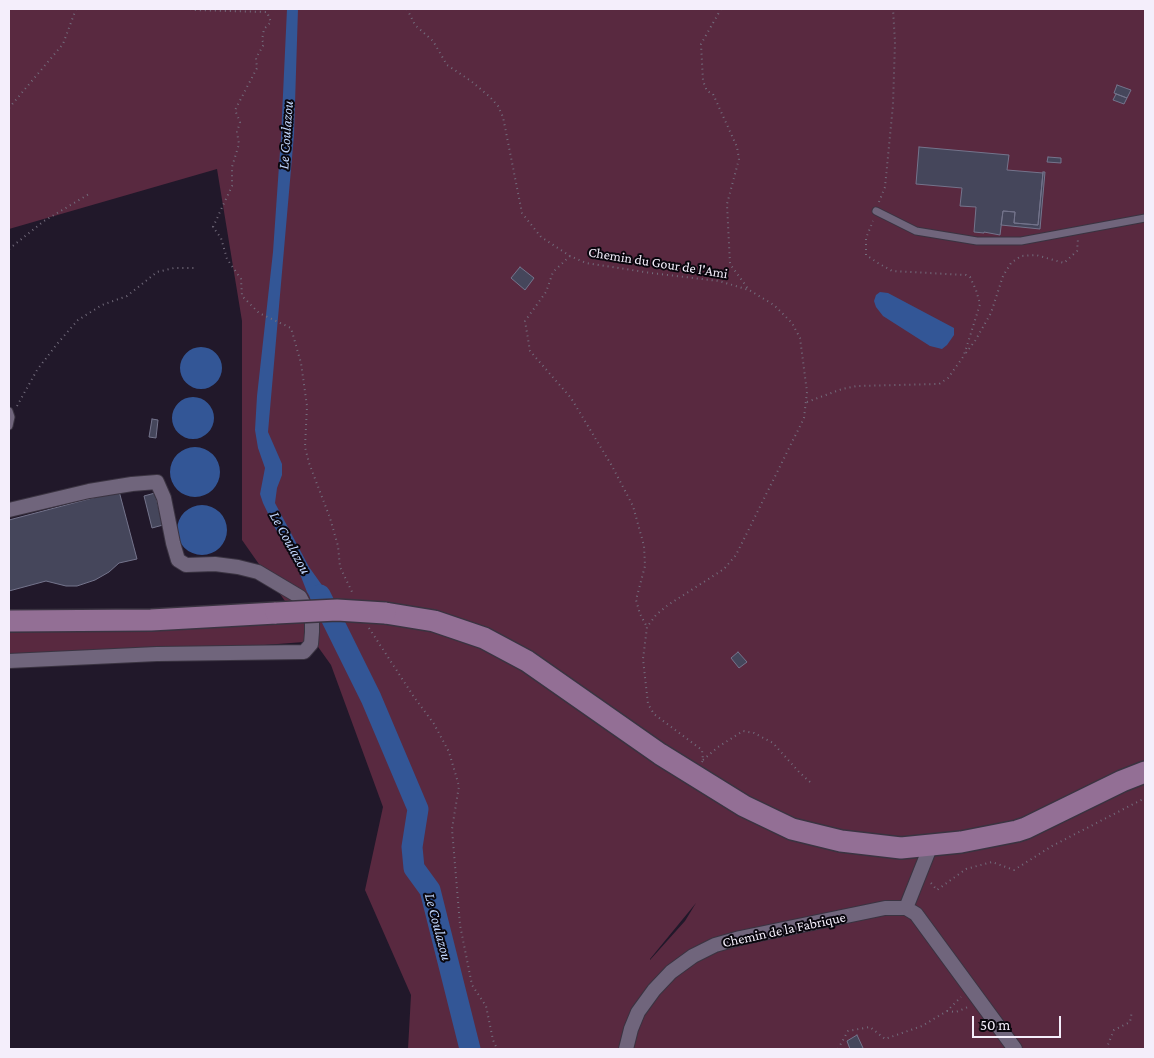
<!DOCTYPE html>
<html>
<head>
<meta charset="utf-8">
<style>
	body { margin:0 }
	#map { position:relative; width:1154px; height:1058px; overflow:hidden; background:#21182a; font-family:"Crimson Pro",serif }
	canvas { display:block }
	.frame { position:absolute; inset:0; border:10px solid #f4eefb; pointer-events:none }
	.scale { position:absolute; left:972px; top:1016px; width:89px; height:22px; box-sizing:border-box; border:2px solid #f4eefb; border-top:0; padding-left:6px; font-size:15px; line-height:18px; white-space:nowrap; color:#f4eefb; -webkit-text-stroke:4px #09060d; paint-order:stroke }
</style>
</head>
<body>
<div id="map">
<canvas width="1154" height="1058"></canvas>
<div class="frame"></div>
<div class="scale">50 m</div>
</div>
<script>
const c = document.querySelector('canvas').getContext('2d');
c.lineJoin = 'round';
function paint(path, color) { c.fillStyle = color; c.fill(path, 'evenodd'); }
const shape = rows => new Path2D(rows.map(r => 'M' + r).join(''));
function strokePath(path, color, width, dash) { c.strokeStyle = color; c.lineWidth = width; c.lineCap = dash ? 'butt' : 'round'; c.setLineDash(dash || []); c.stroke(path); }
function write(font, color, halo, rows, align = 'center') {
  c.font = font + ' "Crimson Pro",serif'; c.lineWidth = 4; c.setLineDash([]); c.textBaseline = 'middle'; c.strokeStyle = halo; c.fillStyle = color; for (const [text, x, y, turn = 0] of rows) {
    c.save(); c.translate(x, y); c.rotate((+turn || 0) * Math.PI / 180); c.textAlign = isNaN(turn) ? turn : align; if (halo) c.strokeText(text, 0, 0); c.fillText(text, 0, 0); c.restore();
  }
}
const green = shape([
	[9,9,1145,9,1145,1049,408,1049,411,995,365,890,383,807,331,665,306,630,304,642,225,648,9,654,9,628,299,621,242,540,242,321,217,169,9,229],
	[696,903,685,921,650,960,650,959]
]);
const water = shape([
	[287,9,298,9,294,135,268,432,282,464,282,475,277,488,275,503,309,567,329,595,336,609,317,608,307,592,298,569,275,528,263,503,260,494,265,468,258,448,255,430,257,396,273,252,281,137],
	[880,292,888,293,954,328,954,335,947,345,942,349,930,346,883,316,876,307,874,301,876,295],
	'180 368a21 21 0 1 1 42 0a21 21 0 1 1-42 0Z',
	'172 418a21 21 0 1 1 42 0a21 21 0 1 1-42 0Z',
	'170 472a25 25 0 1 1 50 0a25 25 0 1 1-50 0Z',
	'177 530a25 25 0 1 1 50 0a25 25 0 1 1-50 0Z'
]);
const river = shape([
	[320,595,371,698,418,809,412,847,414,868,430,890,470,1049]
]);
const building = shape([
	[1117,85,1131,90,1127,98,1114,93,1117,85],
	[1116,94,1127,98,1124,104,1113,100,1116,94],
	[919,147,1009,155,1007,170,1043,173,1038,225,1014,223,1015,212,1003,211,1000,235,984,232,984,233,974,232,976,207,960,206,962,188,916,184,919,147],
	[1048,157,1061,158,1061,163,1047,162,1048,157],
	[1043,172,1045,172,1040,229,1001,225,1003,211,1015,212,1014,223,1038,225,1043,172],
	[520,267,534,278,525,290,511,278,520,267],
	[152,419,158,420,156,438,149,437,152,419],
	[119,491,137,559,119,563,109,572,95,580,77,586,66,586,46,581,9,591,9,520,119,491],
	[155,493,163,525,152,528,144,496,155,493],
	[738,652,747,662,739,668,731,658,738,652],
	[857,1035,863,1048,864,1049,850,1049,847,1041,857,1035]
]);
const path = shape([
	[190,9,193,10,267,12,271,22,264,29,262,40,264,44,256,58,257,68,235,110,240,122,237,132,239,144,232,167,232,186,213,227,221,238,227,259,241,279,242,296,259,313,291,328,301,363,307,406,305,447,309,463,330,518,338,546,340,567,353,594],
	[407,9,415,25,433,41,447,65,471,81,490,97,498,106,503,117,522,213,541,237,570,256,586,263,651,273,719,281,749,290,774,305,792,323,800,338,807,392,804,418,736,555,724,569,668,605,656,615,647,627,643,659,648,704,654,714,702,750,703,760,702,762],
	[721,9,701,44,703,81,707,91,713,94,737,147,739,159,727,204,730,264,749,290],
	[9,108,63,44,76,9],
	[879,202,885,187,893,105,895,42,893,9],
	[9,249,44,221,89,194],
	[570,256,553,272,546,292,525,321,530,351,571,398,612,466,633,506,644,546,645,566,636,600,640,614,647,627],
	[966,353,975,341,991,313,1003,276,1011,263,1021,256,1036,255,1064,263,1077,251,1078,239],
	[807,402,842,389,857,386,939,384,948,378,963,357,966,349,980,304,976,290,970,277,966,275,892,271,878,263,866,255,866,238,873,221],
	[17,406,37,370,57,344,78,320,102,305,127,296,157,272,174,268,194,268],
	[369,628,414,697,434,724,449,752,459,786,452,829,460,925,472,985,486,1006,493,1040,497,1049],
	[703,760,718,747,743,731,754,733,773,743,799,772,810,782],
	[931,883,937,890,966,869,992,862,1014,870,1052,846,1145,798],
	[947,1011,956,1012,968,1007],
	[838,1049,848,1031,870,1027,885,1039,922,1026,947,1011,961,997],
	[1108,1049,1107,1047,1114,1030,1130,1022,1132,1011]
]);
const lane = shape([
	[876,211,916,231,977,241,1021,241,1145,218],
	[9,411,11,417,9,426]
]);
const street = shape([
	[9,510,89,491,132,484,157,482,164,498,173,543,178,560,186,565,215,564,238,567,258,572,300,597,312,620,312,632,311,644,304,652,157,654,9,661],
	[906,908,931,845],
	[626,1049,631,1029,638,1012,654,990,671,972,693,956,715,945,740,938,885,908,906,908,916,914,1015,1049]
]);
const primary = shape([
	[385,613,434,621,484,638,527,661,660,754,744,806,792,829,841,841,901,848,961,842,1017,831,1026,828,1122,781,1145,772],
	[9,621,151,620,276,613]
]);
const primaryBridge = shape([
	[276,613,337,610,385,613]
]);
const streetNames = [
	["Chemin du Gour de l'Ami",658,263,9],
	["Chemin de la Fabrique",784,930,-12]
];
const waterNames = [
	["Le Coulazou",286,135,-86],
	["Le Coulazou",290,543,61],
	["Le Coulazou",438,927,75]
];
paint(green, '#592940');
paint(water, '#335696');
strokePath(river, '#335696', 21);
paint(building, '#45465b');
strokePath(building, '#74748c', 1);
strokePath(lane, '#3a3341', 9);
strokePath(street, '#3a3341', 16);
strokePath(primary, '#3a3341', 24);
strokePath(path, '#736c7c', 2, [1, 4]);
strokePath(lane, '#70657c', 7);
strokePath(street, '#70657c', 14);
strokePath(primary, '#936f95', 21);
strokePath(primaryBridge, '#3a3341', 24, []);
strokePath(primaryBridge, '#936f95', 21);
write('14px', '#f4eefb', '#09060d', streetNames);
write('italic 15px', '#bfd4fa', '#09060d', waterNames);
</script>
</body>
</html>
